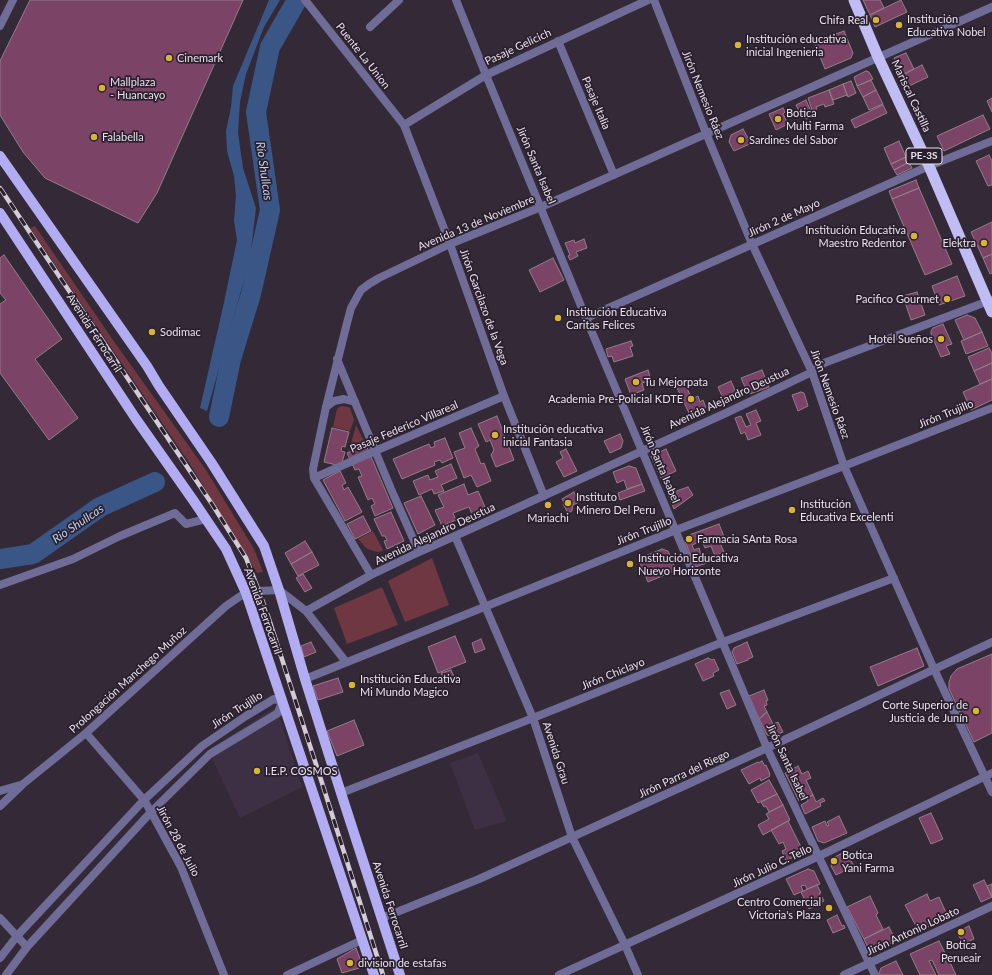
<!DOCTYPE html>
<html>
<head>
<meta charset="utf-8">
<style>
	body { margin:0 }
	canvas { display:block; background:#332937 }
</style>
</head>
<body>
<canvas width="992" height="975"></canvas>
<script>
const c = document.querySelector('canvas').getContext('2d');
c.lineJoin = 'round';
function paint(path, color) { c.fillStyle = color; c.fill(path, 'evenodd'); }
const shape = rows => new Path2D(rows.map(r => 'M' + r).join(''));
function strokePath(path, color, width, dash) { c.strokeStyle = color; c.lineWidth = width; c.lineCap = dash ? 'butt' : 'round'; c.setLineDash(dash || []); c.stroke(path); }
function write(font, color, halo, rows, align = 'center') {
  c.font = font + ' Lato,sans-serif'; c.lineWidth = 3.5; c.setLineDash([]); c.textBaseline = 'middle'; c.strokeStyle = halo; c.fillStyle = color; for (const [text, x, y, turn = 0] of rows) {
    c.save(); c.translate(x, y); c.rotate((+turn || 0) * Math.PI / 180); c.textAlign = isNaN(turn) ? turn : align; if (halo) c.strokeText(text, 0, 0); c.fillText(text, 0, 0); c.restore();
  }
}
const built = shape([
	[276,707,302,787,240,818,208,750],
	[478,753,507,821,475,830,450,763]
]);
const green = shape([
	[35,226,113,340,206,470,254,549,263,572,257,573,190,464,30,228],
	[343,406,348,407,350,408,354,420,350,431,333,427,337,409,339,407],
	[356,425,365,443,349,451],
	[373,531,382,548,383,551,377,552,371,550,366,548,358,539],
	[432,558,449,605,405,622,388,581],
	[382,587,398,625,347,644,334,608]
]);
const water = shape([
	[269,0,280,0,264,27,246,74,240,102,238,133,243,168,256,208,250,259,207,411,200,408,223,307,237,240,234,221,236,196,234,176,227,151,226,131,231,107,233,86]
]);
const river = shape([
	[219,417,231,359,251,294,270,210,256,112,270,47,297,0],
	[0,559,33,554,100,507,155,482]
]);
const building = shape([
	[30,0,243,0,157,193,138,223,45,178,23,152,0,115,0,61,30,0],
	[863,0,880,0,884,8,870,15,863,0],
	[901,0,907,12,875,27,870,15,901,0],
	[844,31,853,53,851,58,825,69,814,42,844,31],
	[906,53,914,69,902,75,894,58,906,53],
	[922,65,928,77,907,87,902,75,922,65],
	[866,71,869,72,873,79,857,86,854,77,866,71],
	[871,80,876,90,863,97,857,86,871,80],
	[851,81,856,93,848,97,843,84,851,81],
	[843,84,847,95,833,100,829,90,843,84],
	[829,90,834,104,825,107,824,104,816,107,817,109,812,110,808,98,829,90],
	[876,90,883,104,869,110,863,97,876,90],
	[992,98,992,112,987,101,992,98],
	[806,100,813,116,806,119,802,110,799,111,796,105,806,100],
	[883,105,887,113,855,128,851,120,883,105],
	[783,108,785,112,783,114,788,124,776,130,769,114,783,108],
	[983,115,990,129,944,151,937,136,983,115],
	[743,129,748,138,751,136,754,142,734,151,729,142,731,135,743,129],
	[899,141,906,157,891,164,884,148,899,141],
	[989,155,992,161,992,185,988,186,976,161,989,155],
	[906,157,909,162,894,170,891,164,906,157],
	[909,162,912,168,897,175,894,170,909,162],
	[916,180,919,188,892,199,889,191,916,180],
	[919,188,952,264,925,275,892,199,919,188],
	[992,222,992,254,983,258,971,232,992,222],
	[584,239,587,248,576,252,578,256,570,260,568,256,570,255,565,243,574,240,575,243,584,239],
	[992,254,992,273,990,274,983,258,992,254],
	[4,255,62,339,35,359,78,418,49,440,0,373,0,304,6,300,0,293,0,258,4,255],
	[553,258,564,280,540,292,529,270,553,258],
	[957,276,965,296,939,305,932,286,957,276],
	[917,292,925,315,911,320,903,296,917,292],
	[967,315,975,318,982,332,964,340,955,320,967,315],
	[943,324,952,344,946,346,950,354,941,357,931,334,931,331,933,328,943,324],
	[982,332,988,346,966,354,961,341,982,332],
	[631,341,633,346,630,347,633,356,614,362,612,356,608,357,606,349,631,341],
	[989,348,992,353,992,363,974,371,968,357,989,348],
	[992,363,992,379,980,384,974,371,992,363],
	[648,370,651,380,642,383,644,390,631,395,625,379,648,370],
	[762,370,769,387,750,394,747,387,745,387,741,378,762,370],
	[992,379,992,400,971,410,963,392,992,379],
	[731,381,738,397,725,403,718,387,731,381],
	[685,384,692,399,698,396,700,402,703,400,706,408,690,415,677,388,685,384],
	[801,392,804,393,808,406,798,411,792,395,801,392],
	[756,410,761,421,756,423,761,435,748,440,745,432,741,434,735,418,741,416,746,427,751,425,746,414,756,410],
	[497,416,514,460,496,467,491,455,494,450,490,440,486,442,478,424,497,416],
	[332,428,349,432,345,447,342,446,341,451,345,452,341,466,324,462,332,428],
	[471,428,479,446,475,449,481,464,484,463,491,481,477,487,471,475,464,478,454,452,465,448,459,433,471,428],
	[620,434,623,441,621,448,610,453,604,441,620,434],
	[445,438,453,458,442,463,440,460,434,462,435,465,402,479,393,459,429,444,431,448,435,446,434,442,445,438],
	[366,445,393,508,375,516,371,506,375,504,372,498,368,500,358,477,362,476,359,469,355,470,347,453,366,445],
	[566,449,577,471,564,477,556,462,563,458,560,452,566,449],
	[666,449,676,471,661,478,651,456,666,449],
	[451,464,457,478,441,485,444,491,434,494,432,489,419,495,413,481,428,475,430,480,438,477,435,471,451,464],
	[629,466,636,468,642,484,627,489,624,480,617,483,613,472,629,466],
	[340,471,346,483,342,485,344,490,348,487,362,512,345,521,323,480,340,471],
	[464,484,468,495,478,491,485,507,472,514,469,507,453,513,456,520,442,526,435,510,444,507,438,495,464,484],
	[642,484,645,491,620,500,618,493,642,484],
	[688,487,693,495,674,509,668,494,688,487],
	[574,492,579,502,573,505,573,502,572,511,568,513,563,504,564,503,562,499,574,492],
	[421,496,435,525,418,534,404,503,421,496],
	[550,501,552,507,547,509,544,503,550,501],
	[391,512,404,541,387,549,384,541,387,540,385,536,382,536,374,519,391,512],
	[363,516,371,531,355,539,347,524,363,516],
	[719,524,725,539,719,541,724,552,715,556,711,546,705,548,702,541,692,545,694,550,699,548,701,555,704,553,705,556,707,556,710,562,695,567,685,541,689,535,719,524],
	[305,541,312,552,291,564,285,553,305,541],
	[662,549,668,551,676,570,648,582,638,559,662,549],
	[312,552,319,565,298,576,291,564,312,552],
	[303,574,312,588,305,592,296,578,303,574],
	[455,636,466,662,438,673,428,647,455,636],
	[481,639,485,649,475,653,472,643,481,639],
	[311,642,316,652,304,657,301,646,311,642],
	[747,642,753,657,748,659,748,660,737,664,732,652,734,648,747,642],
	[917,648,924,666,878,686,870,667,917,648],
	[992,654,992,733,974,742,949,689,949,682,951,676,957,669,992,654],
	[708,658,712,660,714,659,719,670,713,673,714,676,703,681,695,664,708,658],
	[451,670,455,679,445,683,441,673,451,670],
	[338,678,343,692,318,700,313,686,338,678],
	[729,690,736,705,727,709,720,693,729,690],
	[764,690,768,700,766,701,767,705,764,706,767,712,759,719,749,696,764,690],
	[767,712,773,724,778,722,783,732,774,736,767,735,759,719,767,712],
	[354,720,364,745,337,756,327,731,354,720],
	[762,761,765,766,766,765,770,774,769,774,770,776,761,781,760,778,749,784,741,770,758,762,758,763,762,761],
	[798,766,802,774,808,771,811,778,806,780,813,795,799,801,785,773,798,766],
	[769,780,777,794,758,803,751,790,769,780],
	[777,794,783,805,769,812,766,806,764,807,761,802,777,794],
	[813,795,816,802,823,798,825,801,820,803,821,806,805,814,801,805,808,801,807,798,813,795],
	[783,805,790,820,763,835,758,825,769,819,766,814,783,805],
	[931,813,943,839,931,844,919,818,931,813],
	[839,816,847,833,824,843,818,841,812,827,825,821,827,826,829,825,827,822,839,816],
	[788,821,801,847,799,854,786,861,782,851,786,849,783,842,779,844,771,830,788,821],
	[846,851,854,866,836,875,831,866,833,858,846,851],
	[808,869,814,871,820,884,807,889,805,885,801,886,803,891,794,895,786,879,808,869],
	[984,880,992,897,981,902,973,885,984,880],
	[992,884,992,897,987,886,992,884],
	[817,885,821,893,819,893,821,897,822,897,824,901,809,909,801,892,817,885],
	[927,894,930,901,939,897,948,917,924,929,922,926,917,928,905,905,927,894],
	[870,896,878,913,876,915,883,929,864,939,847,907,870,896],
	[837,915,842,926,844,925,845,928,833,933,827,920,837,915],
	[969,926,974,939,963,944,957,932,969,926],
	[889,927,896,941,875,951,869,950,864,939,889,927],
	[939,941,948,959,944,961,944,962,949,960,956,975,939,975,932,960,929,961,936,975,920,975,910,954,939,941],
	[356,948,363,967,342,973,337,959,356,948],
	[896,961,903,975,880,975,879,973,881,968,896,961]
]);
const minor = shape([
	[305,0,404,125,450,244,504,396,544,496],
	[456,0,486,75,586,318,767,748,875,975],
	[654,0,706,133,752,244,812,372,844,466,934,669,992,792],
	[0,26,13,0],
	[370,27,399,0],
	[558,41,614,175],
	[404,125,486,75,648,0],
	[586,318,929,166,992,141],
	[337,359,391,489,419,552],
	[326,407,334,401,344,399,355,402],
	[314,478,375,451,504,396],
	[455,536,533,718,572,837,625,945,638,975],
	[371,575,314,478,313,469,326,407,347,323,351,308,361,290,369,284,379,278,450,244,541,207,992,7],
	[0,585,73,559,120,536,175,513,186,524,206,519],
	[306,611,371,575,419,552,455,536,726,413,812,372,824,363,991,300],
	[305,679,676,530,844,466,992,408],
	[86,733,144,800,151,812,181,867,224,975],
	[0,791,20,785],
	[341,793,533,718,723,642,894,578],
	[144,800,202,746,246,716,274,699,282,701,278,713,210,754,151,812],
	[0,806,23,784,86,733,226,606,239,597,246,593,259,591,279,590,306,611,346,662],
	[0,918,27,947],
	[382,918,479,879,572,837,767,748,992,642],
	[287,975,362,940],
	[559,975,819,856,992,773],
	[844,975,992,906]
]);
const tertiary = shape([
	[0,958,17,936,144,800],
	[6,975,27,947,151,812]
]);
const primary = shape([
	[0,156,147,366,159,386,211,462,264,546,279,590,305,679,341,793,400,975],
	[0,213,101,366,136,419,193,500,226,549,246,593,374,975]
]);
const trunk = shape([
	[854,0,878,57,929,166,992,312]
]);
const rail = shape([
	[0,188,212,504,246,558,259,591,269,619,323,786,383,975]
]);
const markers = [
	[876,20,4,"#d8b434"],
	[899,25,4,"#d8b434"],
	[738,45,4,"#d8b434"],
	[169,58,4,"#d8b434"],
	[102,88,4,"#d8b434"],
	[778,119,4,"#d8b434"],
	[94,137,4,"#d8b434"],
	[741,140,4,"#d8b434"],
	[914,236,4,"#d8b434"],
	[984,243,4,"#d8b434"],
	[947,299,4,"#d8b434"],
	[558,318,4,"#d8b434"],
	[152,332,4,"#d8b434"],
	[941,339,4,"#d8b434"],
	[636,382,4,"#d8b434"],
	[691,399,4,"#d8b434"],
	[495,435,4,"#d8b434"],
	[568,503,4,"#d8b434"],
	[548,505,4,"#d8b434"],
	[792,510,4,"#d8b434"],
	[689,539,4,"#d8b434"],
	[630,564,4,"#d8b434"],
	[352,685,4,"#d8b434"],
	[976,711,4,"#d8b434"],
	[257,771,4,"#d8b434"],
	[834,861,4,"#d8b434"],
	[829,908,4,"#d8b434"],
	[961,932,4,"#d8b434"],
	[350,963,4,"#d8b434"]
];
const shields = [
	[924,156,36]
];
const shieldNames = [
	["PE-3S",924,156]
];
const poiNames = [
	["Institución",907,19],
	["Educativa Nobel",907,32],
	["Chifa Real",868,20,"right"],
	["Institución educativa",746,39],
	["inicial Ingenieria",746,52],
	["Cinemark",177,58],
	["Mallplaza",110,82],
	["- Huancayo",110,95],
	["Botica",786,113],
	["Multi Farma",786,126],
	["Falabella",102,137],
	["Sardines del Sabor",749,140],
	["Institución Educativa",906,230,"right"],
	["Maestro Redentor",906,243,"right"],
	["Elektra",976,243,"right"],
	["Pacifico Gourmet",939,299,"right"],
	["Institución Educativa",566,312],
	["Caritas Felices",566,325],
	["Sodimac",160,332],
	["Hotel Sueños",933,339,"right"],
	["Tu Mejorpata",644,382],
	["Academia Pre-Policial KDTE",683,399,"right"],
	["Institución educativa",503,429],
	["inicial Fantasia",503,442],
	["Instituto",576,497],
	["Minero Del Peru",576,510],
	["Institución",800,504],
	["Educativa Excelenti",800,517],
	["Mariachi",548,518,"center"],
	["Farmacia SAnta Rosa",697,539],
	["Institución Educativa",638,558],
	["Nuevo Horizonte",638,571],
	["Institución Educativa",360,679],
	["Mi Mundo Magico",360,692],
	["Corte Superior de",968,705,"right"],
	["Justicia de Junín",968,718,"right"],
	["I.E.P. COSMOS",265,771],
	["Botica",842,855],
	["Yani Farma",842,868],
	["Centro Comercial",821,902,"right"],
	["Victoria's Plaza",821,915,"right"],
	["Botica",961,945,"center"],
	["Perueair",961,958,"center"],
	["division de estafas",358,963]
];
const streetNames = [
	["Pasaje Gelicich",518,47,-25],
	["Puente La Union",363,56,52],
	["Jirón Nemesio Ráez",703,95,68],
	["Mariscal Castilla",911,96,65],
	["Pasaje Italia",596,103,67],
	["Jirón Santa Isabel",536,165,67],
	["Jirón 2 de Mayo",784,218,-24],
	["Avenida 13 de Noviembre",476,223,-23],
	["Jirón Garcilazo de la Vega",484,307,70],
	["Avenida Ferrocarril",94,333,57],
	["Jirón Nemesio Ráez",830,394,70],
	["Avenida Alejandro Deustua",729,398,-25],
	["Jirón Trujillo",946,414,-22],
	["Pasaje Federico Villareal",404,427,-23],
	["Jirón Santa Isabel",660,464,67],
	["Jirón Trujillo",644,531,-22],
	["Avenida Alejandro Deustua",435,534,-25],
	["Avenida Ferrocarril",263,611,70],
	["Jirón Chiclayo",613,674,-22],
	["Prolongación Manchego Muñoz",128,680,-42],
	["Jirón Trujillo",237,710,-33],
	["Avenida Grau",556,753,72],
	["Jirón Santa Isabel",787,762,65],
	["Jirón Parra del Riego",684,774,-25],
	["Jirón 28 de Julio",178,841,62],
	["Jirón Julio C. Tello",772,866,-25],
	["Avenida Ferrocarril",390,905,72],
	["Jirón Antonio Lobato",913,931,-25]
];
const waterNames = [
	["Río Shullcas",264,171,82],
	["Rio Shullcas",78,524,-34]
];
paint(built, '#3d2f44');
paint(green, '#6e3741');
paint(water, '#395687');
strokePath(river, '#395687', 20);
paint(building, '#7b4467');
strokePath(building, '#927d89', 1);
strokePath(minor, '#6f6c97', 8);
strokePath(tertiary, '#6f6c97', 8);
strokePath(primary, '#b2acf3', 10);
strokePath(trunk, '#c0bcf4', 11);
strokePath(rail, '#d2ccd6', 4.5);
strokePath(rail, '#291f2d', 3, [9]);
for (const [x, y, r, color] of markers) { const dot = new Path2D(); dot.arc(x, y, r, 0, 2 * Math.PI); c.fillStyle = color; c.fill(dot); strokePath(dot, '#291f2d', 1.5); }
for (const [x, y, w] of shields) { const box = new Path2D(); box.roundRect(x - w / 2, y - 8, w, 16, 3); c.fillStyle = '#291f2d'; c.fill(box); strokePath(box, '#e8e2ec', 1); }
write('bold 10px', '#e8e2ec', null, shieldNames);
write('11px', '#e8e2ec', '#291f2d', poiNames, 'left');
write('11px', '#e8e2ec', '#291f2d', streetNames);
write('italic 12px', '#bfd1f0', '#291f2d', waterNames);
</script>
</body>
</html>
